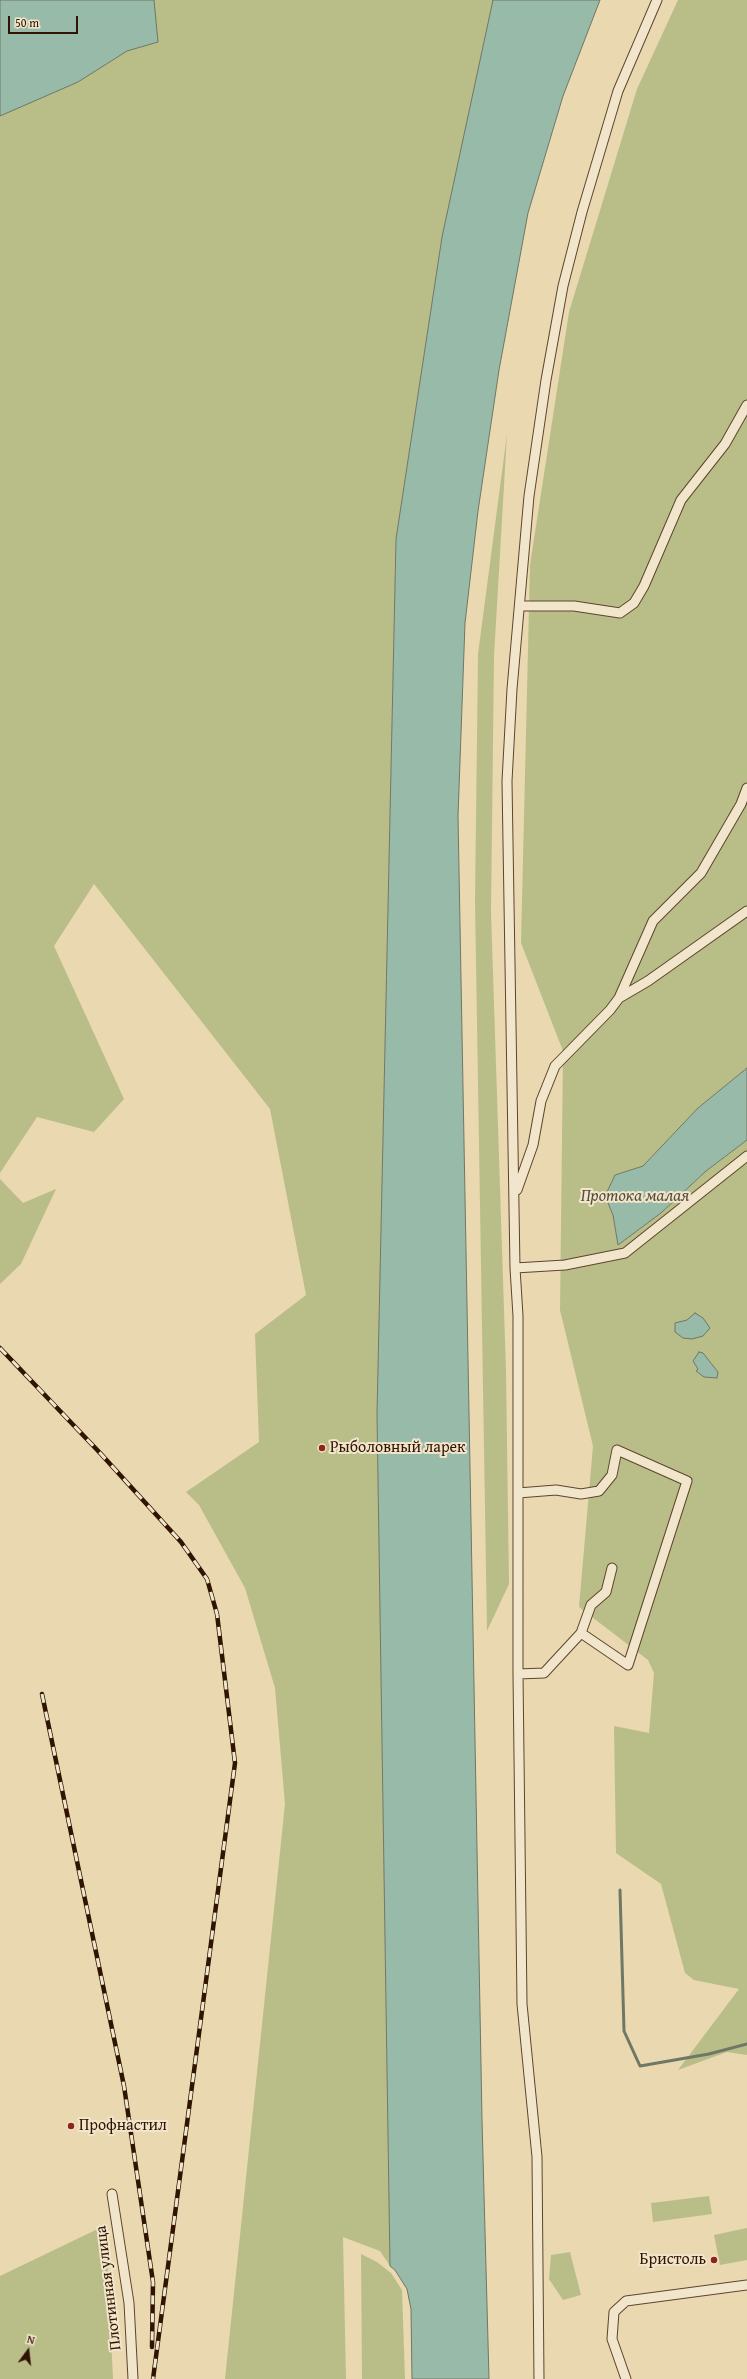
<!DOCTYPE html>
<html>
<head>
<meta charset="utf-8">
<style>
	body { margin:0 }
	#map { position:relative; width:747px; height:2379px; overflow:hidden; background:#e9d8b0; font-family:"Gentium Book Plus",serif }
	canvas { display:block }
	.north { position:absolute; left:8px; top:2331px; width:40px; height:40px; -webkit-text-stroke:3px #f1e6cc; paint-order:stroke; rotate:15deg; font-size:11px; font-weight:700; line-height:16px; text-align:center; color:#311301 }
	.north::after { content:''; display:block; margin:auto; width:14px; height:18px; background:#311301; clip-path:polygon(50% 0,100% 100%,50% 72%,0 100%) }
	.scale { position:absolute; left:8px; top:16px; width:70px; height:18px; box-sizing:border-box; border:2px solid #311301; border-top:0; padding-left:5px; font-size:12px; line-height:14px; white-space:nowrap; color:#311301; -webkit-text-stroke:3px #f1e6cc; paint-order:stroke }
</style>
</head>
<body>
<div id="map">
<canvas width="747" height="2379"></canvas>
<div class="north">N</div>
<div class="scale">50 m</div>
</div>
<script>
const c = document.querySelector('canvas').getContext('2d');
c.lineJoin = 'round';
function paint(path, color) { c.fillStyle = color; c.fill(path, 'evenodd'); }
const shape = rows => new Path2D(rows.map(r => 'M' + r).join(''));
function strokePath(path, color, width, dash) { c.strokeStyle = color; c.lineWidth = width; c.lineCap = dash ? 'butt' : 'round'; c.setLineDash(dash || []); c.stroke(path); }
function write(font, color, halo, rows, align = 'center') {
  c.font = font + ' "Gentium Book Plus",serif'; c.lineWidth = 4; c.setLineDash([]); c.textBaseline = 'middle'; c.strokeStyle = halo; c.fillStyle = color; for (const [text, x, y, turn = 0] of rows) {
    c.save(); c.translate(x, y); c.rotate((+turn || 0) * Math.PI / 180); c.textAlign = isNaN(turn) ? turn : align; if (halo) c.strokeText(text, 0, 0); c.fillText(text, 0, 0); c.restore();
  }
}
const green = shape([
	[0,0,493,0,442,237,396,539,377,1414,390,2266,380,2251,343,2237,346,2379,225,2379,285,1804,275,1688,245,1588,199,1505,186,1492,259,1442,255,1334,306,1295,270,1109,94,884,54,946,124,1099,94,1132,37,1117,0,1173],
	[678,0,747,0,747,1068,698,1108,643,1166,615,1175,605,1196,613,1215,618,1245,661,1213,706,1171,747,1140,747,2055,727,2052,678,2070,739,1989,694,1980,685,1973,661,1884,616,1853,614,1726,649,1733,654,1673,648,1660,579,1607,593,1446,560,1310,563,1051,521,943,530,565,569,312,637,89],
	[507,434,494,656,491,912,506,1371,509,1584,487,1631,475,901,478,654],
	[0,1179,23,1203,56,1189,21,1264,0,1284],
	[709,2196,712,2214,653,2222,651,2203],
	[106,2225,113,2379,0,2379,0,2276],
	[747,2228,747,2260,720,2265,714,2235],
	[570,2252,581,2295,563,2300,549,2279,551,2255],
	[361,2254,377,2262,391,2273,402,2290,405,2379,362,2379]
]);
const water = shape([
	[0,0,154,0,158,42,127,51,78,82,0,116,0,0],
	[493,0,600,0,563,96,528,213,499,370,478,511,465,623,458,816,482,2120,489,2379,412,2379,411,2309,407,2289,395,2270,390,2266,377,1414,396,539,442,237,493,0],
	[747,1068,747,1140,706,1171,661,1213,618,1245,613,1215,605,1196,615,1175,643,1166,698,1108,747,1068],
	[695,1313,703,1318,710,1328,703,1336,692,1339,683,1338,675,1332,675,1323,687,1320,695,1313],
	[699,1352,703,1353,718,1372,717,1378,704,1377,696,1371,698,1369,693,1361,699,1352]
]);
const stream = shape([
	[620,1890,624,2031,640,2066,709,2054,747,2044]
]);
const street = shape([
	[520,606,574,606,620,613,634,603,644,586,681,500,725,444,747,405],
	[619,998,653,921,701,873,741,804,747,788],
	[517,1190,533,1145,541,1101,555,1066,610,1010,619,998,648,981,747,911],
	[515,1268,565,1265,625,1253,747,1156],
	[518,1493,556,1490,581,1494,599,1491,612,1475,617,1450,687,1481,628,1665,581,1633],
	[518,1674,544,1673,581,1633,591,1605,606,1592,612,1568],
	[112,2194,129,2303,133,2379],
	[539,2379,537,2157,522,2004,518,1674,518,1316,515,1268,507,781,512,689,529,496,546,380,563,286,582,212,618,91,657,0],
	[626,2379,612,2339,614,2312,626,2301,747,2285]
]);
const rail = shape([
	[0,1348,101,1454,181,1542,207,1579,217,1614,235,1763,153,2379],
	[42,1694,124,2086,153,2282,152,2347]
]);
const markers = [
	[322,1448,4,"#8f2418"],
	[71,2126,4,"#8f2418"],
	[714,2260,4,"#8f2418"]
];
const poiNames = [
	["Рыболовный ларек",330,1448],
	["Профнастил",79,2126],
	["Бристоль",706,2260,"right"]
];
const streetNames = [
	["Плотинная улица",109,2288,-97]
];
const waterNames = [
	["Протока малая",635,1197]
];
paint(green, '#b9be89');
paint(water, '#98baa8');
strokePath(water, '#6f7765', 1);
strokePath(stream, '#6f7765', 3);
strokePath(street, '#5f442d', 11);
strokePath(street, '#f1e6cc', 9);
strokePath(rail, '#311301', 4.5);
strokePath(rail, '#f1e6cc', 3, [9]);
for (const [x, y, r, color] of markers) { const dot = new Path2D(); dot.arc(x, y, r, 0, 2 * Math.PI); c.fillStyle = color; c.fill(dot); strokePath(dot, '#f1e6cc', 1.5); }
write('16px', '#311301', '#f1e6cc', poiNames, 'left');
write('16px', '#311301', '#f1e6cc', streetNames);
write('italic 17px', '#554d3b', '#f1e6cc', waterNames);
</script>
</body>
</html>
